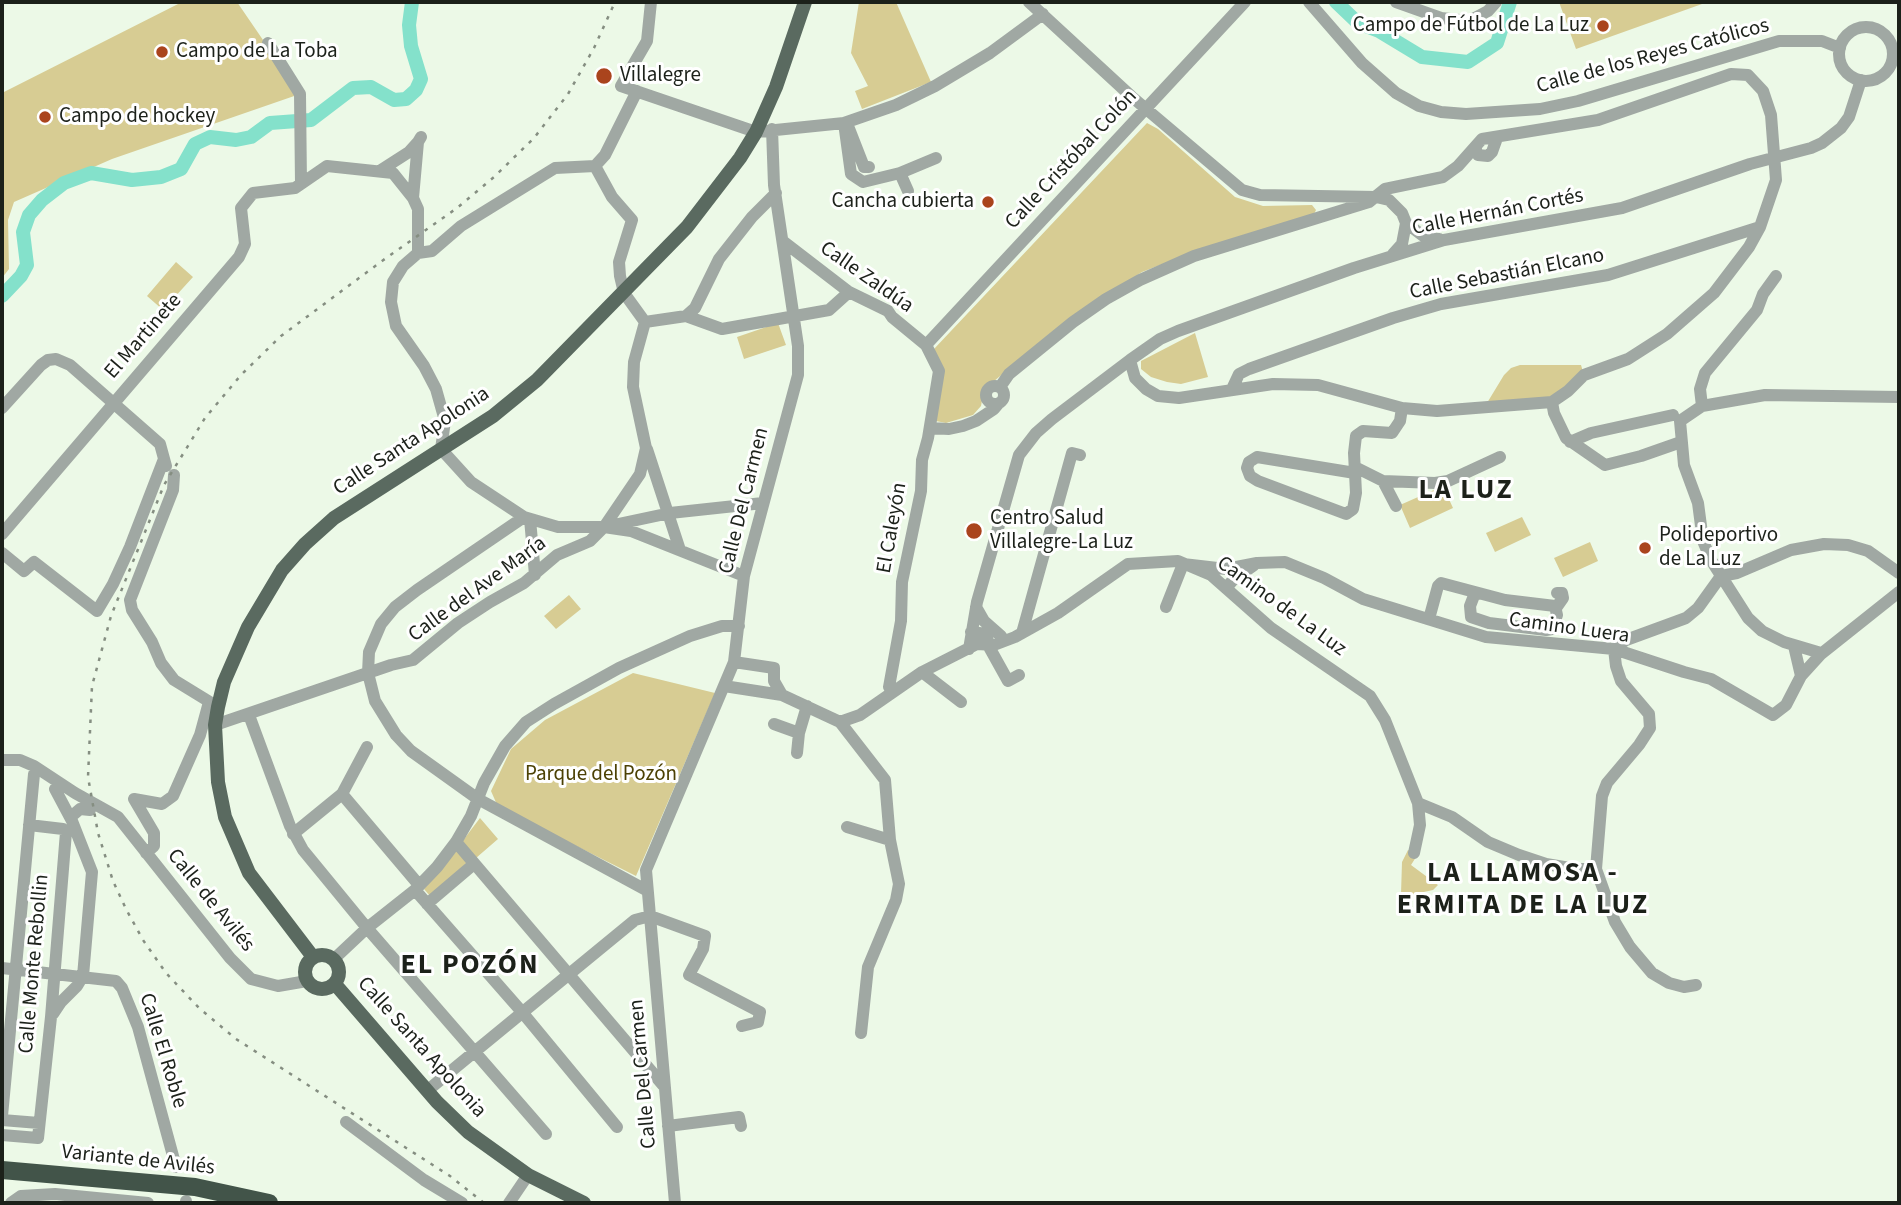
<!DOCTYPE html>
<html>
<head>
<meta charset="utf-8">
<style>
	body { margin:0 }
	#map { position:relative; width:1901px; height:1205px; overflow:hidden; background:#ecf9e7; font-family:"Source Sans 3",sans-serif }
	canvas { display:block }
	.frame { position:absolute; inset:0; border:4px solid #1c211a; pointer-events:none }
</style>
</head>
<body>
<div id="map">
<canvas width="1901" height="1205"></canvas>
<div class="frame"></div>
</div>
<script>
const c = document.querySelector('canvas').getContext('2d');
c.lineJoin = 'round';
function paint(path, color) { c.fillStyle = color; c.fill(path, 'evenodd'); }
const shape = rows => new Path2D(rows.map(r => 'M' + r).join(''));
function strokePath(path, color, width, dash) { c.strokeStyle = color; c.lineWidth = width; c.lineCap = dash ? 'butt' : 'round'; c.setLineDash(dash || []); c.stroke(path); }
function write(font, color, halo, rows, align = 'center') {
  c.font = font + ' "Source Sans 3",sans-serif'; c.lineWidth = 6; c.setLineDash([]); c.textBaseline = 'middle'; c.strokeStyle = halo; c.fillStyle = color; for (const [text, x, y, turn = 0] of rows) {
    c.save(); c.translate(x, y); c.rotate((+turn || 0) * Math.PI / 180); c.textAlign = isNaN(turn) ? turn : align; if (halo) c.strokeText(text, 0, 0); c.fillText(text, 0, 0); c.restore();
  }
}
const green = shape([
	[182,2,237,2,300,94,112,159,14,202,8,220,9,269,2,278,2,93],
	[859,2,896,2,931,82,862,109,855,91,868,86,851,53],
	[1559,2,1701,2,1702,4,1576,49],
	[1147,123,1158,129,1235,197,1263,206,1312,205,1316,210,1314,214,1194,252,1142,272,1066,321,993,382,984,390,981,406,973,415,946,423,936,421,934,349],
	[176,262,193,277,163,310,147,296],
	[778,323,786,345,744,359,737,337],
	[1195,333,1208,377,1181,384,1167,382,1151,377,1141,369,1141,361],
	[1520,365,1581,365,1584,375,1552,402,1487,403,1504,375,1511,368],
	[1443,486,1453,508,1410,528,1400,505],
	[1522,517,1531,535,1495,552,1486,533],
	[1590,542,1598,561,1563,577,1554,558],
	[569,595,581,609,556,629,544,616],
	[633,673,715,693,636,876,498,807,491,791,511,749,545,720],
	[480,818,498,839,476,858,461,843],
	[458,849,469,861,430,896,424,889],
	[1408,850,1418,854,1411,865,1438,885,1433,890,1410,895,1401,894,1402,862]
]);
const river = shape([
	[1336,2,1358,23,1379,31,1422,57,1468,62,1497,43,1510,2],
	[2,296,21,276,27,265,23,232,29,215,42,200,64,183,91,173,132,180,161,177,181,169,195,144,210,137,236,140,251,137,270,123,311,120,353,88,371,87,394,100,406,99,416,90,421,79,411,46,409,25,412,2]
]);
const minor = shape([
	[651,2,647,41,621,86,756,132,844,123,896,105,935,86,990,53,1043,14],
	[1029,2,1132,97,1242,190,1260,195,1376,197,1389,200,1402,213,1406,223,1402,244,1393,254],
	[1309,2,1362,63,1396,93,1419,106,1441,112,1466,114,1540,109,1578,101,1779,41,1822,41,1840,48],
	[1396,2,1441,18,1469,21,1488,11,1496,2],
	'1839 54a27 27 0 1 1 54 0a27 27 0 1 1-54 0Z',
	[268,43,300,94,301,184],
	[844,123,851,174,863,182,900,173,936,158],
	[848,126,864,167,869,167],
	[1475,147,1478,155,1488,156,1492,152,1497,138],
	[595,166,612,197,632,220,619,262,620,276,624,293,645,322],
	[381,170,409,152,418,142],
	[900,173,908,191],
	[413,198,418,142,421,137],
	[1406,223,1426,238,1439,239],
	[784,242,849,292,888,311,892,317,926,345,939,371,928,438,922,460,921,491,902,582,901,621,889,687,892,691],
	[418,253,403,266,393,282,391,302,396,326,424,366,436,389,445,421,441,449,471,482,524,517,558,527,604,527,631,531,744,576],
	[418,253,432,251,461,226,555,168,595,166,605,155,637,91],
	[686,316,695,308,719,259,752,217,776,193],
	[645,322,686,316,722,329,829,310,849,292],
	[926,345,1245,2],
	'986 395a9 9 0 1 1 18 0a9 9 0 1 1-18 0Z',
	[1000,387,1009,374,1073,322,1106,299,1140,280,1194,256,1369,202,1385,189,1443,177,1458,166,1482,139,1598,120,1731,74,1748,75,1763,91,1771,115,1776,180,1760,227,1749,247,1714,293,1667,334,1628,359,1584,375,1568,391,1552,402,1437,411,1402,408,1318,385,1273,384,1179,398,1158,396,1146,389,1135,378,1130,360],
	[1232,389,1239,374,1249,369,1393,318,1441,304,1608,275,1760,227],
	[1552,402,1554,413,1566,438,1605,465,1641,456,1681,442],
	[1702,406,1700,389,1705,373,1757,310,1763,294,1776,276],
	[2,408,41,365,48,360,56,359,70,365,160,444,166,466],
	[930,428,949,429,963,426,976,421,994,409,999,403],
	[1570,442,1591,433,1673,415],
	[647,449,680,550],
	[1355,467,1383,481,1435,483,1448,481,1500,457],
	[1355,473,1257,457,1249,462,1247,468,1250,476,1258,481,1346,514,1353,509,1356,493,1354,453,1356,436,1363,431,1392,433,1400,421,1402,408],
	[174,475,173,490,130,600,132,610,152,642,161,663,174,680,218,707],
	[1383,481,1396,506],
	[524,517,417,590,395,607,381,624,369,652,368,673,375,701,396,735,411,751,478,799,646,890],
	[530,519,535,575],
	[604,527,640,474,646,448,633,387,634,362,645,322],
	[2,534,239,257,245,244,241,208,253,193,295,188,327,166,393,173,413,198,418,209,418,253],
	[2,553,24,571,34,562,97,611,113,584,130,547,164,459],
	[1183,564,1226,569,1257,563,1285,562,1324,578,1363,599,1486,637,1614,649,1684,672,1711,679,1773,715,1786,705,1801,676,1821,654,1899,592],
	[1721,576,1737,573,1791,550,1824,544,1848,545,1868,551,1899,573],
	[1227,587,1233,580,1254,565],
	[976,607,984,621,1001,636],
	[1166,607,1183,564],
	[1556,608,1563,598,1562,593,1557,593],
	[1429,619,1438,586,1441,583,1505,600,1555,606,1557,615,1552,629,1546,630,1489,623,1471,617,1470,606,1475,593],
	[971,632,987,634,988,645,1008,681,1019,675],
	[1022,633,1072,453,1080,455],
	[1794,646,1801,676],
	[969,649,977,602,1019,455,1036,433,1052,419,1130,360,1160,339,1178,331,1354,268,1444,240,1622,208,1750,164,1811,148,1822,143,1841,128,1849,117,1861,80],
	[1821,653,1784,642,1762,631,1748,618,1711,560,1703,541,1698,503,1684,465,1680,421,1702,406,1765,395,1899,397],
	[734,662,774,668,774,681,782,695],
	[922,672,961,702],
	[724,686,782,695,840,722,885,780,890,840,899,884,896,900,868,967,861,1033],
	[249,715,290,826,303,850,367,928,546,1134],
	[840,722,860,715,922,672,977,644,994,645,1015,637,1058,613,1128,564,1178,561,1211,575,1271,628,1370,696,1385,720,1418,803,1420,825,1414,853],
	[774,724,799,733],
	[215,725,391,665,413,660,458,623,490,602,524,583,557,555,590,541,604,527,670,513,763,503],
	[367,747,342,794,419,885],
	[797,753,799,733,807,706],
	[2,760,20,760,34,766,75,793,118,817,230,958,251,979,278,986,307,981],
	[1418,803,1452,817,1488,842,1519,855,1546,864,1576,869,1596,869,1615,922,1630,947,1652,973,1669,983,1684,987,1696,985],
	[73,815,80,809,90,810],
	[847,827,890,840],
	[293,834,342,794],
	[456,842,663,1085],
	[146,853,154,846,154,833,134,799,162,804,173,796,200,735,209,702],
	[1596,869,1602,796,1607,783,1639,745,1650,728,1649,714,1621,681,1616,666,1614,649,1626,640,1686,618,1698,608,1721,576],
	[415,890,522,1012,617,1127],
	[427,904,474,864],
	[334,959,367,928,415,890,437,867,456,842,471,816,484,783,505,746,526,722,554,704,619,668,690,636,722,626,739,626],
	[2,968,116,981,122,988,138,1027,176,1167],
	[53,1014,61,1002,77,986,83,976,92,872,72,821,55,789],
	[428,1090,635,920,650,916,705,936,703,949,689,975,760,1012,758,1022,742,1026],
	[2,1116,34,774],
	[2,1120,39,1123],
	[346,1122,424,1180,462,1203],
	[668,1126,739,1117,741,1126],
	[2,1135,38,1138,51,1017,66,832,63,829,29,825],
	[11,1203,21,1196,55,1194,148,1203],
	[186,1203,186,1201],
	[509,1203,528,1175],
	[675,1203,646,870,734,662,744,576,798,375,798,346,774,185,772,129]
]);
const major = shape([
	'305 972a17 17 0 1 1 34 0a17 17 0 1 1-34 0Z',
	[313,957,249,873,225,817,218,782,215,725,218,707,224,682,248,627,282,570,305,544,334,518,493,416,537,380,687,227,740,158,756,132,776,87,805,2],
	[335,984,437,1102,468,1132,528,1175,584,1203]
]);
const highway = shape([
	[2,1170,195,1187,269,1203]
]);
const rail = shape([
	[484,1203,450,1176,236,1039,199,1008,166,973,143,940,126,909,113,881,98,833,88,777,92,686,111,616,164,485,205,418,241,375,281,336,382,261,457,208,494,177,534,138,568,94,594,48,615,2]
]);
const markers = [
	[1603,26,7,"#aa441d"],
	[162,52,7,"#aa441d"],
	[604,76,9,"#aa441d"],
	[45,117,7,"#aa441d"],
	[988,202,7,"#aa441d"],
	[974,531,9,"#aa441d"],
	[1645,548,7,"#aa441d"]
];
const poiNames = [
	["Campo de Fútbol de La Luz",1589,26,"right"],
	["Campo de La Toba",176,52],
	["Villalegre",620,76],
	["Campo de hockey",59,117],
	["Cancha cubierta",974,202,"right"],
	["Centro Salud",990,519],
	["Villalegre-La Luz",990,543],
	["Polideportivo",1659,536],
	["de La Luz",1659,560]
];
const streetNames = [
	["Calle de los Reyes Católicos",1653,57,-15],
	["Calle Cristóbal Colón",1072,160,-47],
	["Calle Hernán Cortés",1498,213,-11],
	["Calle Sebastián Elcano",1507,275,-11],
	["Calle Zaldúa",866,278,35],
	["El Martinete",144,337,-49],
	["Calle Santa Apolonia",412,442,-33],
	["Calle Del Carmen",745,501,-76],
	["El Caleyón",893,528,-80],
	["Calle del Ave María",478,590,-36],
	["Camino de La Luz",1281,607,36],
	["Camino Luera",1569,629,8],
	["Calle de Avilés",210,901,51],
	["Calle Monte Rebollin",35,964,-85],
	["Calle Santa Apolonia",421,1048,48],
	["Calle El Roble",162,1051,73],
	["Calle Del Carmen",644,1074,-95],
	["Variante de Avilés",138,1161,6]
];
const parkNames = [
	["Parque del Pozón",601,775]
];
const districtNames = [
	["LA LUZ",1466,492],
	["LA LLAMOSA -",1523,875],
	["ERMITA DE LA LUZ",1523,907],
	["EL POZÓN",470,967]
];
paint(green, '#d7cc93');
strokePath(river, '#84e1cb', 14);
strokePath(minor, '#a0a8a3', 12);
strokePath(major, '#5a6a60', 14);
strokePath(highway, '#425449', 18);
strokePath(rail, '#858e81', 2.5, [3.5, 7]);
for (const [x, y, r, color] of markers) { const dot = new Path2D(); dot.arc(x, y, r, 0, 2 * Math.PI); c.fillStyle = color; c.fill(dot); strokePath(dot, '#fff', 2.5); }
write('21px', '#1c211a', '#fff', poiNames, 'left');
write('21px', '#1c211a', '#fff', streetNames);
write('21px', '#4c4104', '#fff', parkNames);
c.letterSpacing = '2px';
write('bold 28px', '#1c211a', '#fff', districtNames);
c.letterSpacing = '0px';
</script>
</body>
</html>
